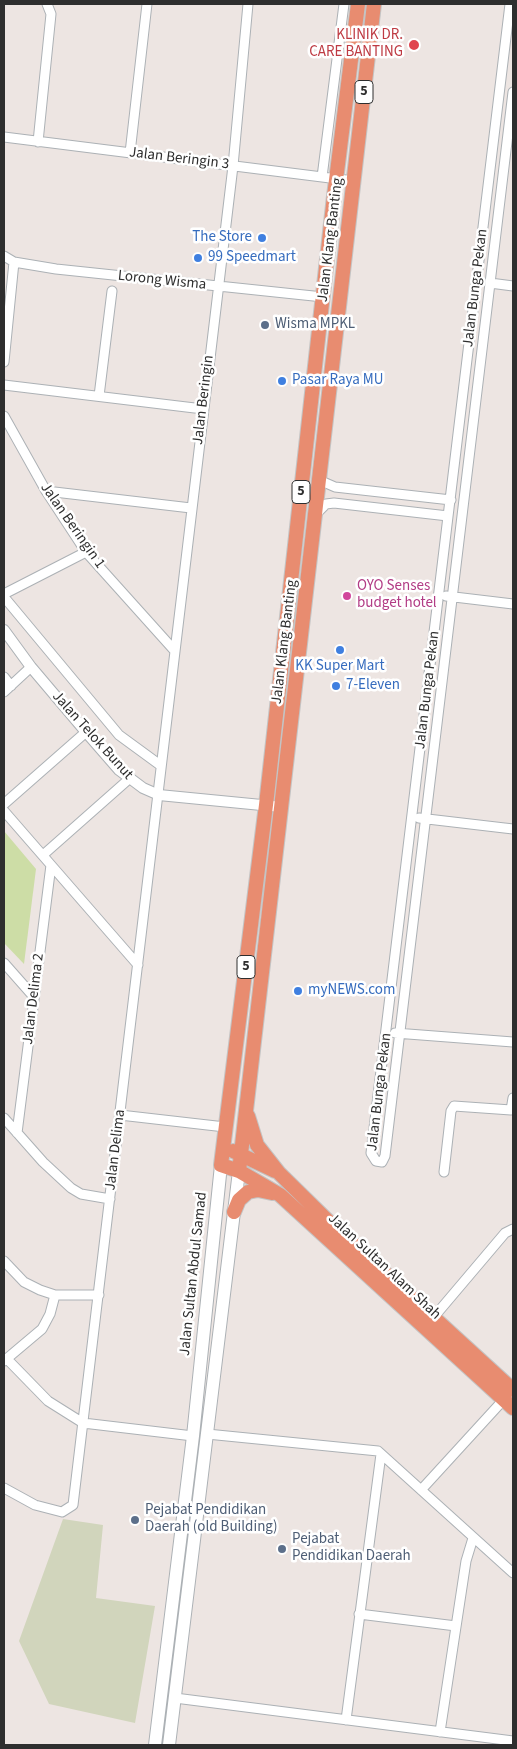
<!DOCTYPE html>
<html>
<head>
<meta charset="utf-8">
<style>
	body { margin:0 }
	#map { position:relative; width:517px; height:1749px; overflow:hidden; background:#ede5e2; font-family:"Source Sans 3",sans-serif }
	canvas { display:block }
	.frame { position:absolute; inset:0; border:5px solid #2e2e2e; pointer-events:none }
</style>
</head>
<body>
<div id="map">
<canvas width="517" height="1749"></canvas>
<div class="frame"></div>
</div>
<script>
const c = document.querySelector('canvas').getContext('2d');
c.lineJoin = 'round';
function paint(path, color) { c.fillStyle = color; c.fill(path, 'evenodd'); }
const shape = rows => new Path2D(rows.map(r => 'M' + r).join(''));
function strokePath(path, color, width, dash) { c.strokeStyle = color; c.lineWidth = width; c.lineCap = dash ? 'butt' : 'round'; c.setLineDash(dash || []); c.stroke(path); }
function write(font, color, halo, rows, align = 'center') {
  c.font = font + ' "Source Sans 3",sans-serif'; c.lineWidth = 5; c.setLineDash([]); c.textBaseline = 'middle'; c.strokeStyle = halo; c.fillStyle = color; for (const [text, x, y, turn = 0] of rows) {
    c.save(); c.translate(x, y); c.rotate((+turn || 0) * Math.PI / 180); c.textAlign = isNaN(turn) ? turn : align; if (halo) c.strokeText(text, 0, 0); c.fillText(text, 0, 0); c.restore();
  }
}
const green = shape([
	[4,831,36,869,24,964,4,943]
]);
const cemetery = shape([
	[63,1519,103,1525,96,1598,155,1606,135,1723,49,1704,19,1641]
]);
const minor = shape([
	[510,4,371,1153,376,1161,382,1162,385,1156,513,92],
	[4,137,354,181],
	[38,142,51,14,47,4],
	[130,153,147,4],
	[322,177,344,4],
	[4,256,14,262,56,269,323,297],
	[490,283,513,286],
	[4,362,14,262],
	[4,385,203,409],
	[99,396,112,291],
	[4,416,46,491,86,552,174,650],
	[319,480,335,487,451,500],
	[46,491,191,508],
	[316,514,326,504,334,503,448,516],
	[4,594,86,552],
	[446,596,513,604],
	[4,597,119,735,160,765],
	[4,677,11,686],
	[4,692,31,667],
	[4,804,86,732],
	[4,811,138,965],
	[419,818,513,829],
	[43,855,129,779],
	[4,963,34,997],
	[395,1033,513,1042],
	[120,1115,225,1127],
	[4,1118,43,1162,71,1188,81,1194,110,1199],
	[17,1133,51,865],
	[444,1172,451,1111,454,1106,511,1110,513,1098],
	[4,1261,24,1282,40,1290,55,1295,99,1295],
	[433,1318,505,1233,513,1229],
	[7,1359,48,1401,83,1423,193,1436],
	[4,1361,42,1329,50,1314,55,1295],
	[207,1434,378,1451,513,1573],
	[4,1488,35,1505,62,1512,73,1505,233,166,248,4],
	[421,1490,507,1396],
	[359,1614,456,1626],
	[175,1698,513,1741],
	[346,1720,381,1454],
	[440,1732,466,1561,473,1538]
]);
const tertiary = shape([
	[4,630,31,667,86,732,119,770,143,788,159,795,282,807]
]);
const secondary = shape([
	[155,1745,193,1436,221,1165],
	[169,1745,239,1171]
]);
const trunk = shape([
	[358,4,334,196,266,805,221,1165,239,1171,280,1195,513,1408],
	[248,1116,257,1145,279,1173,329,1222,513,1390],
	[233,1151,275,1171],
	[239,1171,374,4],
	[234,1212,239,1200,248,1192,258,1190,272,1193]
]);
const markers = [
	[414,45,6,"#e0444e"],
	[262,238,5,"#3f7fe0"],
	[198,258,5,"#3f7fe0"],
	[265,325,5,"#5c6f8a"],
	[282,381,5,"#3f7fe0"],
	[347,596,5,"#d1479c"],
	[340,650,5,"#3f7fe0"],
	[336,686,5,"#3f7fe0"],
	[298,991,5,"#3f7fe0"],
	[135,1520,5,"#5c6f8a"],
	[282,1549,5,"#5c6f8a"]
];
const shields = [
	[364,92,18],
	[301,492,18],
	[246,967,18]
];
const shieldNames = [
	["5",364,92],
	["5",301,492],
	["5",246,967]
];
const healthNames = [
	["KLINIK DR.",403,36],
	["CARE BANTING",403,53]
];
const streetNames = [
	["Jalan Beringin 3",179,159,7],
	["Jalan Klang Banting",331,240,-83],
	["Lorong Wisma",162,281,6],
	["Jalan Bunga Pekan",476,288,-83],
	["Jalan Beringin",204,400,-83],
	["Jalan Beringin 1",72,526,55],
	["Jalan Klang Banting",285,642,-83],
	["Jalan Bunga Pekan",428,690,-83],
	["Jalan Telok Bunut",92,736,48],
	["Jalan Delima 2",34,999,-83],
	["Jalan Bunga Pekan",380,1092,-83],
	["Jalan Delima",116,1150,-83],
	["Jalan Sultan Alam Shah",384,1267,43],
	["Jalan Sultan Abdul Samad",194,1274,-84]
];
const shopNames = [
	["The Store",252,238,"right"],
	["99 Speedmart",208,258],
	["Pasar Raya MU",292,381],
	["KK Super Mart",340,667,"center"],
	["7-Eleven",346,686],
	["myNEWS.com",308,991]
];
const serviceNames = [
	["Wisma MPKL",275,325],
	["Pejabat Pendidikan",145,1511],
	["Daerah (old Building)",145,1528],
	["Pejabat",292,1540],
	["Pendidikan Daerah",292,1557]
];
const hotelNames = [
	["OYO Senses",357,587],
	["budget hotel",357,604]
];
paint(green, '#cddda6');
paint(cemetery, '#d1d5bc');
strokePath(minor, '#acb1b5', 11);
strokePath(tertiary, '#acb1b5', 12);
strokePath(secondary, '#acb1b5', 14);
strokePath(trunk, '#c4c4c4', 16);
strokePath(minor, '#fff', 9);
strokePath(tertiary, '#fff', 10);
strokePath(secondary, '#fff', 12);
strokePath(trunk, '#e88c70', 14);
for (const [x, y, r, color] of markers) { const dot = new Path2D(); dot.arc(x, y, r, 0, 2 * Math.PI); c.fillStyle = color; c.fill(dot); strokePath(dot, '#fff', 2); }
for (const [x, y, w] of shields) { const box = new Path2D(); box.roundRect(x - w / 2, y - 11.5, w, 23, 4); c.fillStyle = '#fff'; c.fill(box); strokePath(box, '#2e2e2e', 1); }
write('bold 14px', '#2e2e2e', null, shieldNames);
write('15px', '#be3a42', '#fff', healthNames, 'right');
write('15px', '#2e2e2e', '#fff', streetNames);
write('15px', '#366cbe', '#fff', shopNames, 'left');
write('15px', '#4e5e75', '#fff', serviceNames, 'left');
write('15px', '#b23c85', '#fff', hotelNames, 'left');
</script>
</body>
</html>
